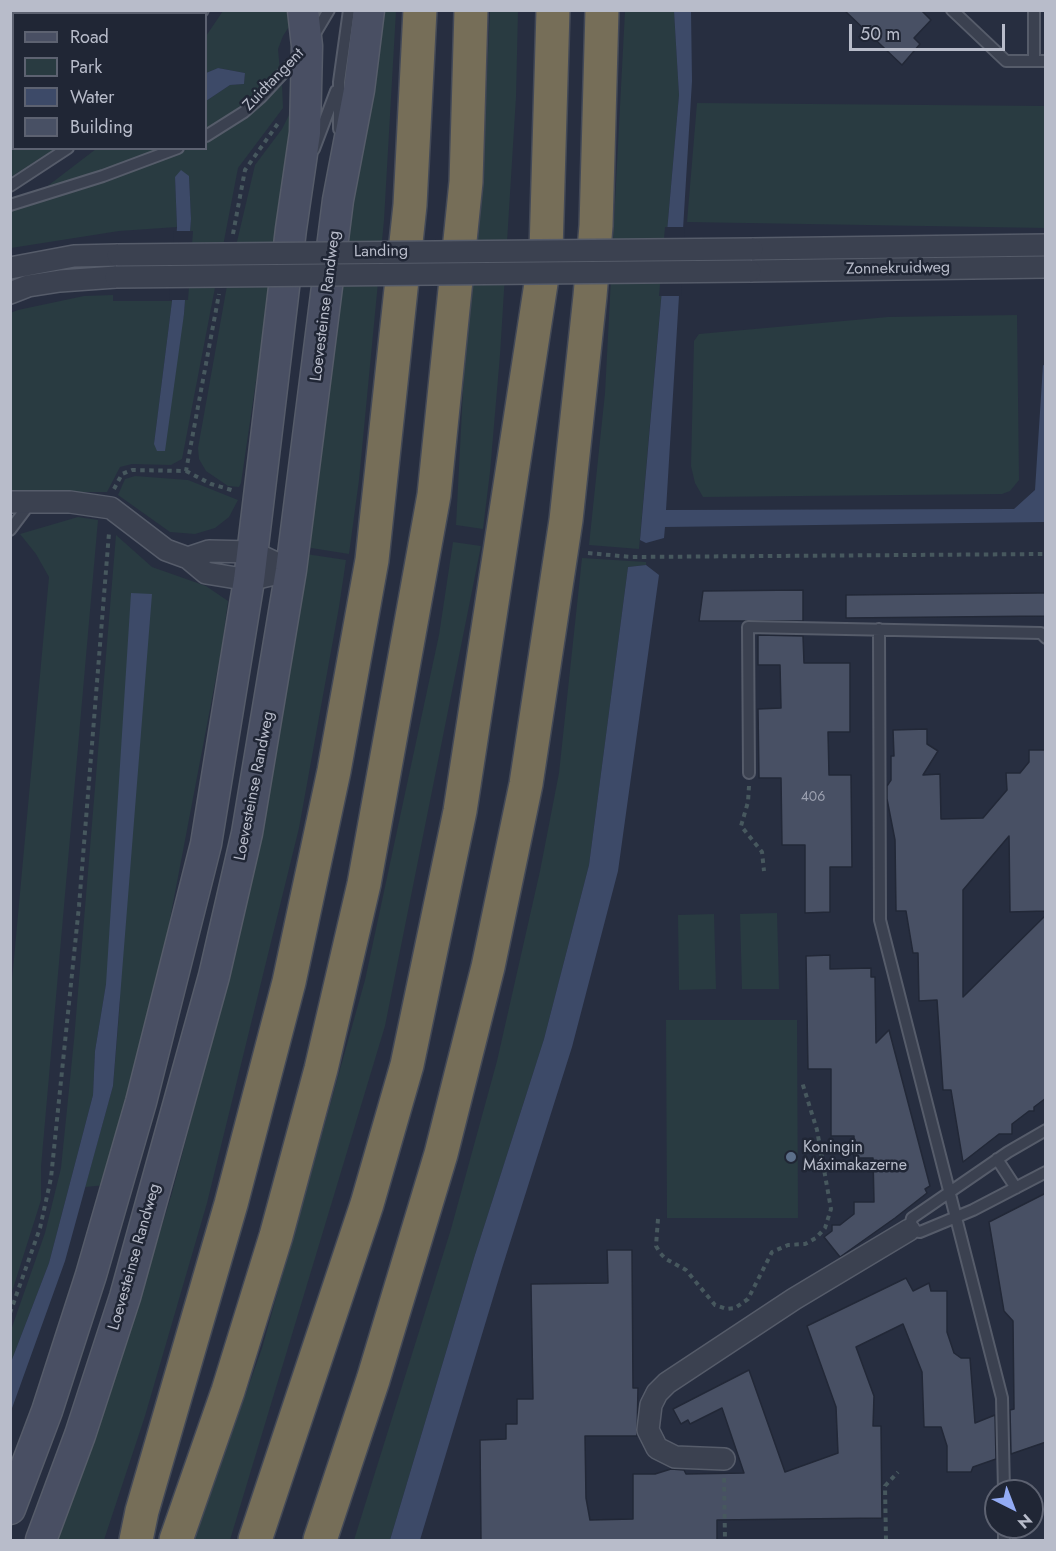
<!DOCTYPE html>
<html>
<head>
<meta charset="utf-8">
<style>
	body { margin:0 }
	#map { position:relative; width:1056px; height:1551px; overflow:hidden; background:#272e40; font-family:Jost,sans-serif }
	canvas { display:block }
	.frame { position:absolute; inset:0; border:12px solid #b8bcca; pointer-events:none }
	.legend { position:absolute; left:12px; top:12px; width:195px; height:138px; box-sizing:border-box; background:#202635; border:2px solid #5d6271; margin:0; padding:8px 10px; list-style:none; font-size:18px; color:#b8bcca }
	.legend li { display:flex; align-items:center; gap:12px; height:30px }
	.legend b { width:30px; border:2px solid #5d6271 }
	.north { position:absolute; left:984px; top:1479px; width:60px; height:60px; box-sizing:border-box; background:#202635; border:2px solid #5d6271; border-radius:50%; rotate:138deg; font-size:16px; font-weight:700; line-height:24px; text-align:center; color:#b8bcca }
	.north::after { content:''; display:block; margin:auto; width:21px; height:27px; background:#93abf4; clip-path:polygon(50% 0,100% 100%,50% 72%,0 100%) }
	.scale { position:absolute; left:849px; top:24px; width:156px; height:27px; box-sizing:border-box; border:3px solid #b8bcca; border-top:0; padding-left:8px; font-size:18px; line-height:21px; white-space:nowrap; color:#b8bcca; -webkit-text-stroke:4px #202635; paint-order:stroke }
</style>
</head>
<body>
<div id="map">
<canvas width="1056" height="1551"></canvas>
<div class="frame"></div>
<ul class="legend">
<li><b style="height:8px;background:#494f63"></b>Road</li>
<li><b style="height:16px;background:#293b41"></b>Park</li>
<li><b style="height:16px;background:#3d4a68"></b>Water</li>
<li><b style="height:16px;background:#485064"></b>Building</li>
</ul>
<div class="north">N</div>
<div class="scale">50 m</div>
</div>
<script>
const c = document.querySelector('canvas').getContext('2d');
c.lineJoin = 'round';
function paint(path, color) { c.fillStyle = color; c.fill(path, 'evenodd'); }
const shape = rows => new Path2D(rows.map(r => 'M' + r).join(''));
function strokePath(path, color, width, dash) { c.strokeStyle = color; c.lineWidth = width; c.lineCap = dash ? 'butt' : 'round'; c.setLineDash(dash || []); c.stroke(path); }
function write(font, color, halo, rows, align = 'center') {
  c.font = font + ' Jost,sans-serif'; c.lineWidth = 5; c.setLineDash([]); c.textBaseline = 'middle'; c.strokeStyle = halo; c.fillStyle = color; for (const [text, x, y, turn = 0] of rows) {
    c.save(); c.translate(x, y); c.rotate((+turn || 0) * Math.PI / 180); c.textAlign = isNaN(turn) ? turn : align; if (halo) c.strokeText(text, 0, 0); c.fillText(text, 0, 0); c.restore();
  }
}
const green = shape([
	[11,11,193,11,191,14,14,14,14,148,55,149,11,177],
	[223,11,299,11,283,36,278,49,280,71,257,95,206,130,206,101,230,85,244,84,245,73,218,68,206,73,206,36],
	[375,11,396,11,384,220,359,480,349,554,305,547],
	[490,11,518,11,516,97,500,355,490,472,483,529,456,525,465,352,485,115],
	[625,11,674,11,679,95,639,549,589,545,605,393],
	[298,65,293,173,267,306,241,483,239,487,228,486,206,471,199,459,198,448,228,280,255,165,282,129,291,111,290,75],
	[282,85,283,108,238,168,182,459,171,465,132,464,120,467,107,492,11,492,10,313,18,310,84,296,113,295,113,301,172,301,154,444,184,314,191,219,189,176,175,177,177,227,119,231,11,248,11,210,122,175,188,149,206,148,206,141,245,117],
	[697,103,1045,106,1045,228,687,222],
	[96,149,167,149,103,171,45,188],
	[1017,315,1019,480,1010,491,1002,494,703,497,695,483,691,466,694,341,699,334,888,317],
	[135,476,188,480,238,500,229,517,215,528,195,534,170,532,118,495,125,479],
	[78,517,98,520,41,1167,41,1200,11,1295,11,991,49,577,36,554,20,534],
	[116,535,152,567,206,586,228,601,222,646,158,982,106,1185,85,1187,113,1086,120,1002,106,984,95,1051,93,1095,49,1263,11,1362,11,1330,45,1233,61,1168,74,1040],
	[453,542,481,546,385,1026,230,1540,194,1540,262,1348,365,980,439,635],
	[306,554,346,560,339,607,299,828,207,1203,145,1416,104,1540,54,1540,107,1404,172,1193,219,1013],
	[582,558,646,562,646,565,628,567,589,865,544,1039,474,1258,390,1540,354,1540,451,1229,497,1061,540,871,559,773],
	[777,913,779,989,742,989,740,914],
	[714,914,716,989,679,990,678,915],
	[666,1020,797,1020,798,1218,667,1218]
]);
const water = shape([
	[674,11,691,11,692,81,666,510,1014,509,1035,490,1043,365,1046,366,1045,522,665,527,664,538,646,543,640,540,679,95],
	[218,68,245,73,244,84,230,85,206,101,206,73],
	[181,170,189,176,191,219,184,314,165,451,157,451,154,444,172,301,177,227,175,177],
	[646,565,659,575,618,871,572,1047,502,1268,420,1540,390,1540,474,1258,544,1039,589,865,628,567],
	[131,593,152,594,113,1086,65,1261,11,1411,11,1362,49,1263,93,1095,95,1051,106,984]
]);
const pier = shape([
	[665,227,685,227,681,296,659,296],
	[174,231,193,231,188,300,169,300]
]);
const building = shape([
	[844,10,921,10,931,20,914,38,920,44,902,65,844,10],
	[803,590,803,621,699,621,703,591,803,590],
	[1037,593,1046,593,1046,616,846,618,846,595,1037,593],
	[758,635,803,636,804,663,850,663,850,732,828,732,829,775,851,775,852,867,830,867,830,912,805,913,805,845,782,845,781,778,759,778,758,709,781,708,780,665,758,665,758,635],
	[927,729,927,744,938,751,923,775,940,774,941,819,983,818,1007,790,1006,773,1020,773,1029,762,1029,750,1046,750,1046,911,1010,912,1009,836,963,890,963,997,1046,915,1046,1098,1034,1107,1034,1111,1029,1111,1012,1124,1012,1134,999,1134,963,1162,951,1090,943,1090,937,1000,919,1001,918,953,913,953,906,911,896,911,895,840,887,799,887,786,891,780,891,756,894,756,893,730,927,729],
	[830,955,830,969,871,968,871,977,875,977,876,1043,889,1030,930,1186,925,1189,927,1193,895,1218,840,1257,824,1237,832,1231,832,1225,840,1225,854,1214,854,1202,874,1202,873,1158,854,1158,854,1136,831,1136,831,1069,808,1069,806,956,830,955],
	[1046,1193,1046,1442,1011,1454,1010,1410,1014,1409,1013,1321,1004,1311,989,1222,1046,1193],
	[607,1250,632,1250,633,1388,638,1388,637,1436,585,1436,586,1498,590,1520,633,1519,633,1474,655,1474,671,1469,684,1470,686,1474,744,1473,722,1408,690,1424,688,1420,681,1424,673,1409,749,1370,785,1472,838,1453,836,1407,807,1326,906,1278,913,1291,929,1283,931,1291,947,1291,947,1332,954,1353,961,1358,970,1358,975,1423,995,1415,996,1459,973,1467,971,1472,947,1472,947,1446,941,1427,924,1427,922,1372,903,1324,856,1347,874,1396,873,1426,881,1426,882,1518,717,1520,717,1540,481,1540,480,1440,506,1439,506,1424,517,1424,517,1399,533,1399,531,1284,608,1283,607,1250]
]);
const path = shape([
	[233,234,245,170,279,122],
	[186,471,211,484,235,491],
	[114,489,122,474,132,470,186,471,219,294],
	[588,553,631,557,1046,554],
	[749,786,748,802,741,826,762,852,764,871],
	[658,1219,656,1246,660,1253,666,1259,686,1270,715,1305,727,1309,735,1308,748,1299,772,1252,788,1245,805,1244,816,1238,825,1228,831,1209,817,1130,802,1082],
	[10,1313,40,1228,51,1178,79,906,109,533],
	[724,1478,725,1540],
	[886,1540,885,1486,898,1472]
]);
const lane = shape([
	[952,10,1006,61,1046,61],
	[200,14,203,10],
	[313,37,329,10],
	[1034,60,1034,10],
	[339,129,339,82,349,10],
	[206,136,244,112,261,97,300,55],
	[314,149,336,91],
	[10,186,68,148],
	[10,205,103,176,178,148],
	[10,530,31,502],
	[879,629,880,920,1002,1398,1004,1491],
	[749,773,748,627,1041,633,1046,638],
	[1046,1130,1008,1152,912,1218,909,1230,920,1232,973,1210,1046,1172],
	[997,1159,1016,1188],
	[1004,1540,1004,1527]
]);
const street = shape([
	[752,249,1046,245],
	[10,268,74,256,118,255],
	[750,271,1046,267],
	[10,293,28,286,60,281,116,277],
	[10,502,70,502,111,508,166,550,188,558,206,573,249,580,291,570],
	[188,558,209,551,252,552,291,570],
	[724,1459,675,1457,657,1448,648,1430,651,1405,657,1393,667,1383,794,1299,909,1230]
]);
const secondary = shape([
	[10,1509,47,1411,91,1275,141,1102,206,844,249,580,291,229,305,133,307,46,303,10],
	[41,1540,80,1435,125,1297,214,976,247,833,291,570,338,200,359,90,369,10]
]);
const highway = shape([
	[136,1540,142,1511,231,1204,289,982,334,771,372,560,410,205,420,10],
	[176,1540,228,1391,276,1236,321,1069,364,884,434,495,466,182,471,10],
	[255,1540,367,1204,407,1065,460,811,546,251,553,10],
	[320,1540,373,1380,441,1154,488,967,526,784,566,520,590,296,596,226,602,10]
]);
const streetBridge = shape([
	[118,255,752,249],
	[116,277,750,271]
]);
const markers = [
	[791,1157,6,"#5c6f8a"]
];
const numberNames = [
	["406",813,798]
];
const streetNames = [
	["Zuidtangent",274,80,-46],
	["Landing",381,252,-1],
	["Zonnekruidweg",898,269,-1],
	["Loevesteinse Randweg",326,306,-83],
	["Loevesteinse Randweg",255,786,-79],
	["Loevesteinse Randweg",135,1257,-74]
];
const poiNames = [
	["Koningin",803,1148],
	["Máximakazerne",803,1166]
];
paint(green, '#293b41');
paint(water, '#3d4a68');
paint(pier, '#272e40');
paint(building, '#485064');
strokePath(building, '#222837', 1.5);
strokePath(lane, '#565c6a', 14);
strokePath(street, '#565c6a', 24);
strokePath(secondary, '#565c6a', 33);
strokePath(highway, '#434957', 36);
strokePath(path, '#47585e', 4, [4.5, 4.5]);
strokePath(lane, '#3b4150', 10);
strokePath(street, '#3b4150', 21);
strokePath(secondary, '#494f63', 30);
strokePath(highway, '#766e58', 33);
strokePath(streetBridge, '#565c6a', 24, []);
strokePath(streetBridge, '#3b4150', 21);
for (const [x, y, r, color] of markers) { const dot = new Path2D(); dot.arc(x, y, r, 0, 2 * Math.PI); c.fillStyle = color; c.fill(dot); strokePath(dot, '#202635', 2); }
write('14px', '#9ca1b0', null, numberNames);
write('16px', '#b8bcca', '#202635', streetNames);
write('16px', '#b8bcca', '#202635', poiNames, 'left');
</script>
</body>
</html>
